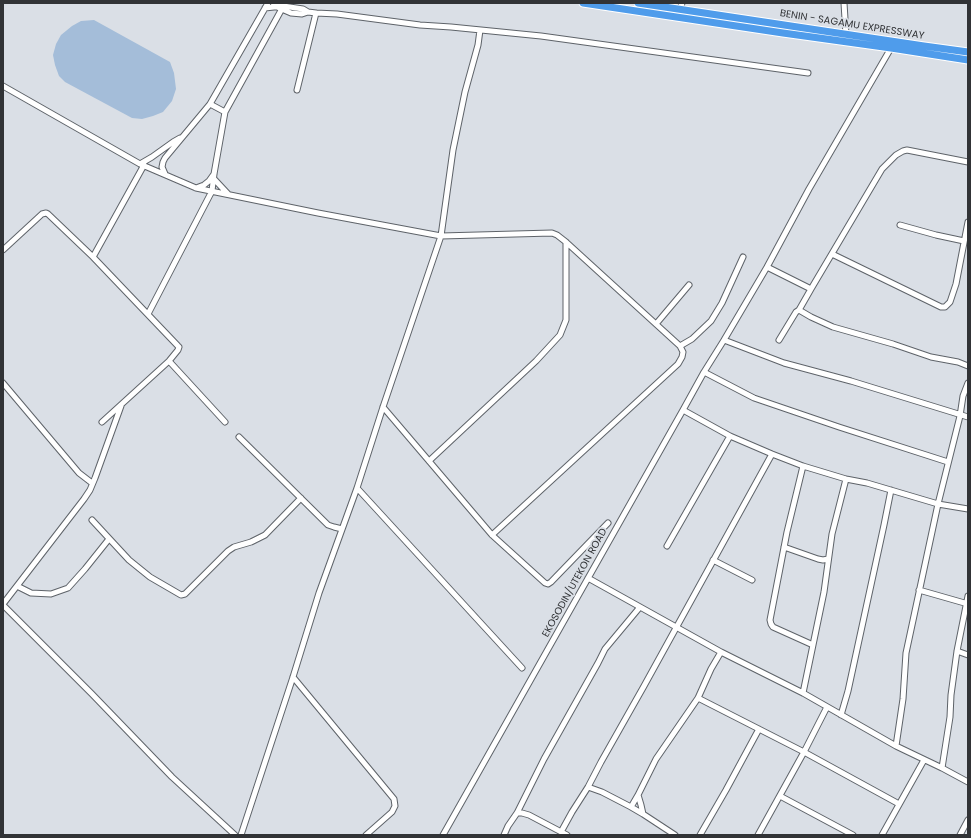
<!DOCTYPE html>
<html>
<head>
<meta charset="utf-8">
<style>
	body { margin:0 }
	#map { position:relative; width:971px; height:838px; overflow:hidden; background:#dadfe6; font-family:Poppins,sans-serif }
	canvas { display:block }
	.frame { position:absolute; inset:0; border:4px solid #313336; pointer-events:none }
</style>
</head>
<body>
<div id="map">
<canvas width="971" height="838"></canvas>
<div class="frame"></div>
</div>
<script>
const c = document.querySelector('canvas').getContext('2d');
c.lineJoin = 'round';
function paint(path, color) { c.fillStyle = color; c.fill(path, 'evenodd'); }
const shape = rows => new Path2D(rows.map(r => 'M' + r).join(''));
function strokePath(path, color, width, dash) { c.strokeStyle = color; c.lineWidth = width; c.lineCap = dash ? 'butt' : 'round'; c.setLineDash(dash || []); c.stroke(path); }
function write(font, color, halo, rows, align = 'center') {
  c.font = font + ' Poppins,sans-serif'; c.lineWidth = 3.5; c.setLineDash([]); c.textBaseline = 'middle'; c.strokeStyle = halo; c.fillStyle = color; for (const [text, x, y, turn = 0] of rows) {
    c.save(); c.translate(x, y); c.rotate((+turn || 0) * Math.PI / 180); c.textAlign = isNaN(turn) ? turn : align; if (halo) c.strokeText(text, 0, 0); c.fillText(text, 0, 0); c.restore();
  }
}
const green = shape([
	[94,20,170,62,174,73,176,89,172,101,163,112,153,116,142,119,132,118,65,82,59,76,55,65,53,55,56,44,61,35,72,26,81,21]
]);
const minor = shape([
	[273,3,277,7,291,13,302,14,308,12],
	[844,3,846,35],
	[265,8,283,6,303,9,308,12,316,13,337,14,420,25,451,27,541,36,808,73],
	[680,10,682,3],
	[3,86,140,164,196,188,318,213,441,236,552,233,557,235,566,242,680,346,683,352,682,357,678,364,492,535],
	[297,90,316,13],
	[210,104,225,112],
	[140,164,152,157,173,142,180,138],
	[165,174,162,167,163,162,165,158,210,104,268,3],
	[214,179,228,194],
	[196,188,204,185,209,181,214,174],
	[900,225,936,235,964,241],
	[3,250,42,214,46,213,48,214,93,257,178,346,179,347,178,350,169,361,102,422],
	[832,254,941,307,945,307,950,302,956,284,968,222],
	[93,257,144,165],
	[767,267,811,289,799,310,796,312,779,340],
	[811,289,882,169,896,155,903,151,907,150,968,162],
	[799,310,811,317,833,327,893,344,931,357,958,362,968,366],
	[148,314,212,191,214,174,225,112,284,5],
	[656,324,689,285],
	[724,340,784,363,851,381,968,417],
	[680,346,692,339,711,321,722,303,743,257],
	[169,361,225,422],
	[704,372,754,398,839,427,948,462],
	[3,383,79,473,92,483],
	[383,407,492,535,545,583,548,584,551,582,608,523],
	[683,410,730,436,772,454,803,466,846,479,867,483,938,504,968,509],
	[239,437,328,525,334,527,342,529],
	[429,461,536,361,560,335,566,320,566,242],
	[803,466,787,532,770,620,771,624,773,627,813,645],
	[357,488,522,668],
	[92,520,129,560,150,577,181,595,185,594,228,551,234,547,251,542,265,535,301,498],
	[667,546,730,436],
	[784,547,818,559,823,560,828,559],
	[713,560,752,580],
	[588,578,721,652,803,693,896,746,942,768,968,782],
	[17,586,31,593,51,594,68,588,85,569,109,539],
	[919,590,968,604],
	[3,604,84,499,90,490,95,478,121,406],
	[3,605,92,694,172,777,235,835],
	[957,651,968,655],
	[293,677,394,799,395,806,392,812,366,835],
	[803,693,824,592,832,534,846,479],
	[698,698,804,752,899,804],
	[841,715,848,691,884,525,891,490],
	[896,746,903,699,906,653,938,504,960,416,963,396,968,383],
	[942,768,950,717,951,695,957,651,968,596],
	[588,787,602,792,631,807,643,814],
	[780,796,853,835],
	[631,807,638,795],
	[517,813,522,813,529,815,567,835],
	[561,832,572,812,588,787,601,762,644,686,772,454],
	[241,835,293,677,319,593,357,488,383,407,441,236,453,150,465,92,478,45,480,30],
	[443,835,683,410,704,372,724,340,767,267,809,189,891,48],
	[504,835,508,826,517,813,544,759,598,663,605,649,640,607],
	[675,835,643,814,641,805,638,795,656,759,698,698,711,669,721,652],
	[700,835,726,790,759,729],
	[758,835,804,752,827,707],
	[882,835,924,760],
	[960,835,968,820]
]);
const highway = shape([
	[583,3,783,33,891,48,968,60],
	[638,3,924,46,968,52]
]);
const streetNames = [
	["BENIN - SAGAMU EXPRESSWAY",852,25,9],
	["EKOSODIN/UTEKON ROAD",575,583,-61]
];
paint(green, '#a4bdd9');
strokePath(minor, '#5e6369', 7);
strokePath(highway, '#fff', 9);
strokePath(minor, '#fff', 5);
strokePath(highway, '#4f9ceb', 7);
write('10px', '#313336', '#dadfe6', streetNames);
</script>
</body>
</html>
